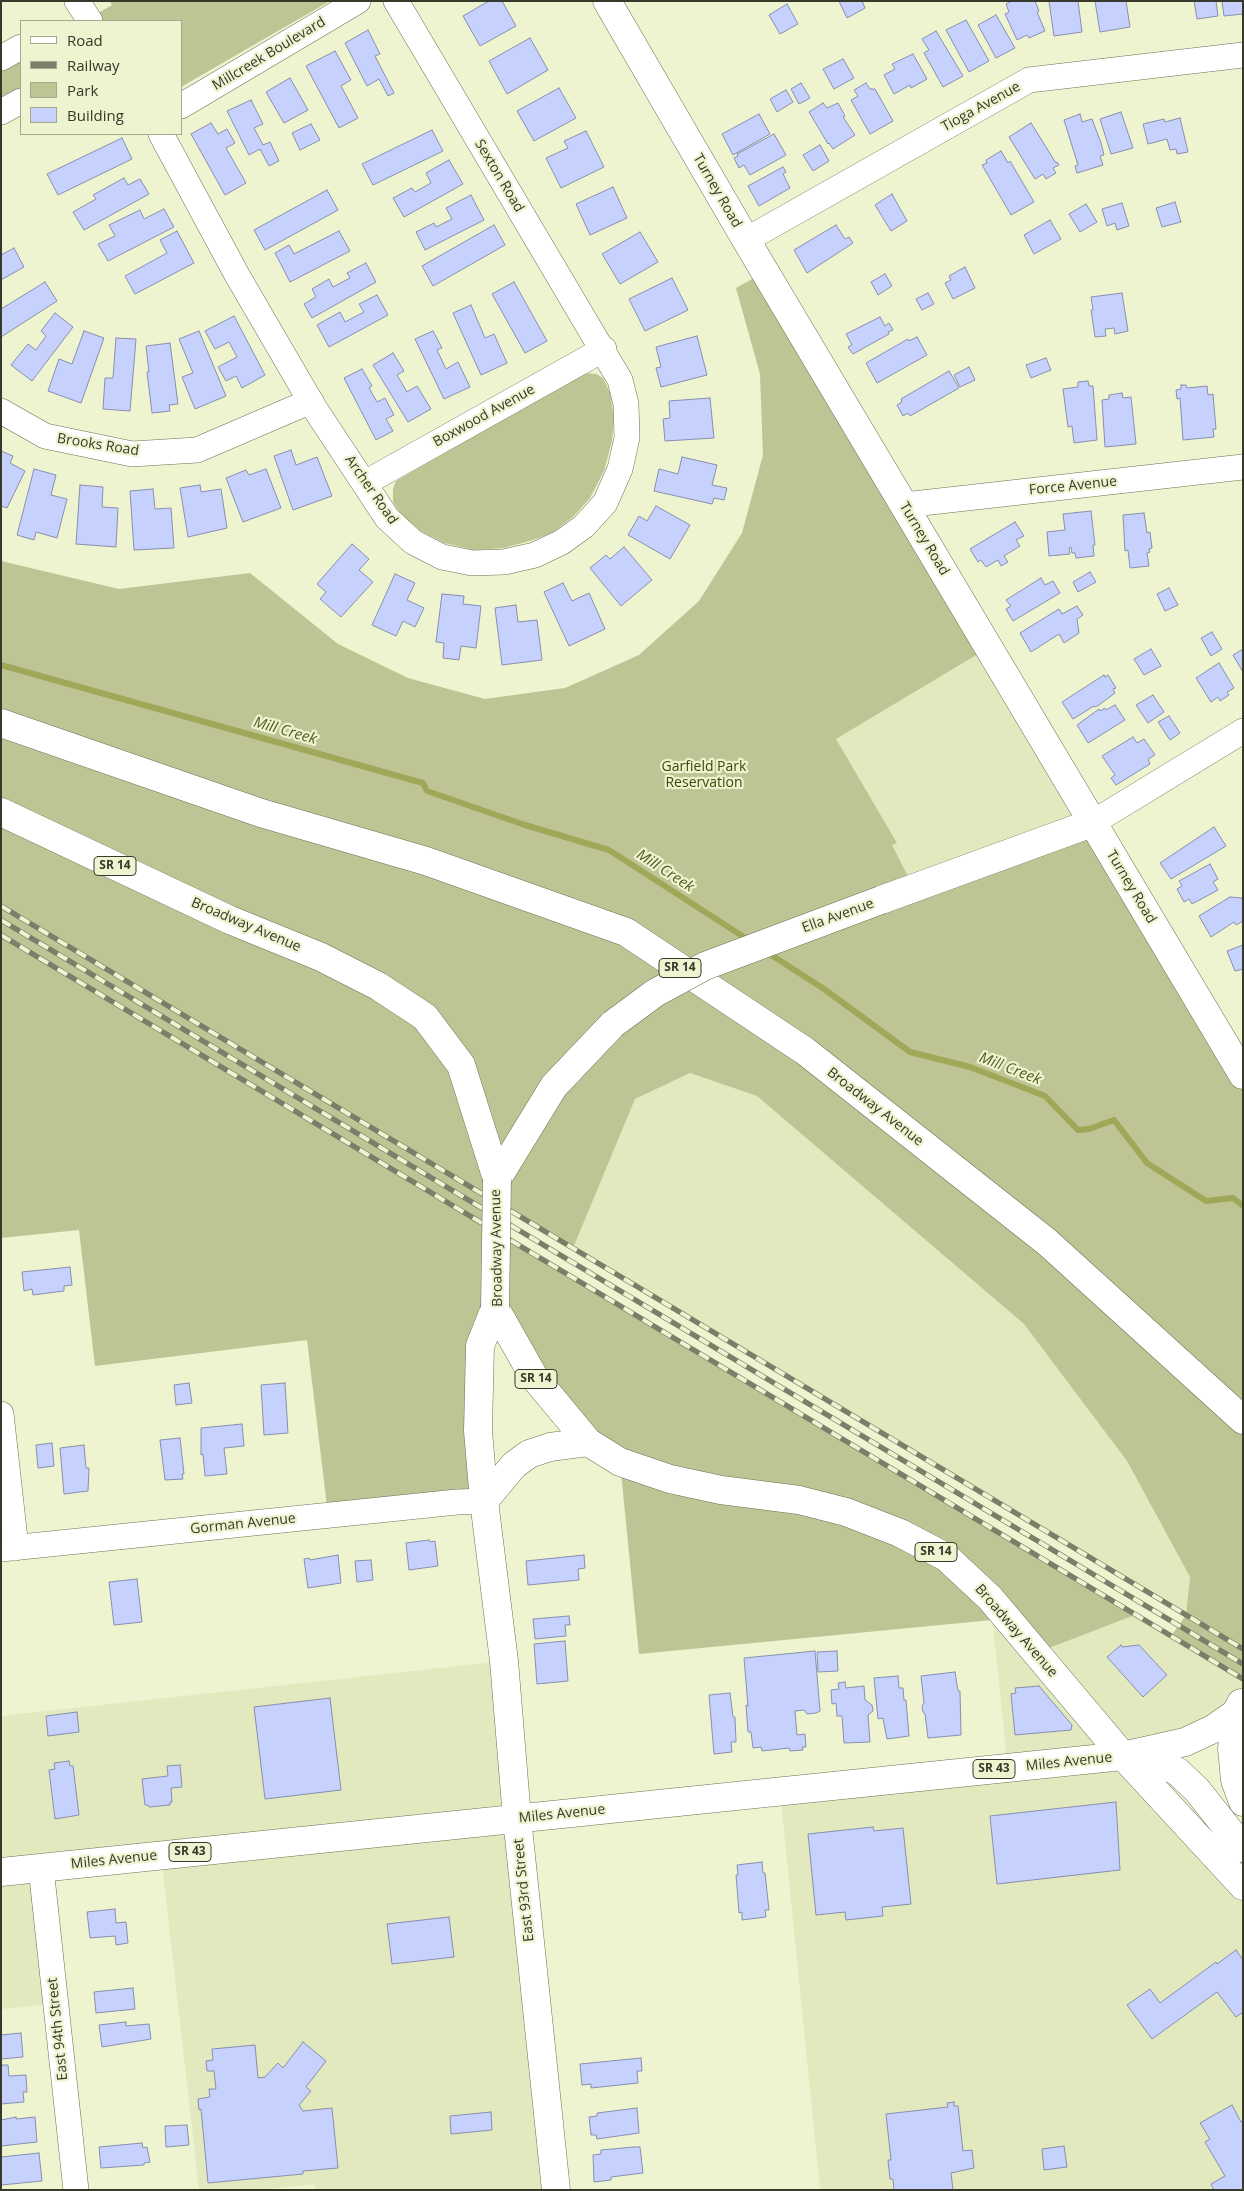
<!DOCTYPE html>
<html>
<head>
<meta charset="utf-8">
<style>
	body { margin:0 }
	#map { position:relative; width:1244px; height:2191px; overflow:hidden; background:#eef3d0; font-family:"Open Sans",sans-serif }
	canvas { display:block }
	.frame { position:absolute; inset:0; border:2px solid #37392b; pointer-events:none }
	.legend { position:absolute; left:20px; top:20px; width:162px; height:115px; box-sizing:border-box; background:#eef3d0; border:1px solid #a5a98e; margin:0; padding:6px 9px; list-style:none; font-size:15px; color:#37392b }
	.legend li { display:flex; align-items:center; gap:10px; height:25px }
	.legend b { width:25px; border:1px solid #a5a98e }
</style>
</head>
<body>
<div id="map">
<canvas width="1244" height="2191"></canvas>
<div class="frame"></div>
<ul class="legend">
<li><b style="height:6px;background:#fff"></b>Road</li>
<li><b style="height:6px;background:#7b7e69"></b>Railway</li>
<li><b style="height:14px;background:#bec494"></b>Park</li>
<li><b style="height:14px;background:#c6d1fd"></b>Building</li>
</ul>
</div>
<script>
const c = document.querySelector('canvas').getContext('2d');
c.lineJoin = 'round';
function paint(path, color) { c.fillStyle = color; c.fill(path, 'evenodd'); }
const shape = rows => new Path2D(rows.map(r => 'M' + r).join(''));
function strokePath(path, color, width, dash) { c.strokeStyle = color; c.lineWidth = width; c.lineCap = dash ? 'butt' : 'round'; c.setLineDash(dash || []); c.stroke(path); }
function write(font, color, halo, rows, align = 'center') {
  c.font = font + ' "Open Sans",sans-serif'; c.lineWidth = 4.5; c.setLineDash([]); c.textBaseline = 'middle'; c.strokeStyle = halo; c.fillStyle = color; for (const [text, x, y, turn = 0] of rows) {
    c.save(); c.translate(x, y); c.rotate((+turn || 0) * Math.PI / 180); c.textAlign = isNaN(turn) ? turn : align; if (halo) c.strokeText(text, 0, 0); c.fillText(text, 0, 0); c.restore();
  }
}
const built = shape([
	[988,648,1092,823,914,888,836,739],
	[690,1073,757,1096,1024,1324,1127,1461,1190,1577,1186,1615,496,1203,572,1248,635,1099],
	[990,1598,1036,1653,1135,1615,1243,1679,1243,1699,1236,1713,1123,1756,1243,1886,1243,2190,820,2190,780,1791,1008,1768],
	[504,1661,556,2190,316,2190,315,2184,260,2190,199,2190,161,1855,41,1868,55,2004,1,2009,1,1716]
]);
const green = shape([
	[110,1,330,1,181,87,181,21,84,21,112,5],
	[21,58,21,96,1,107,1,69],
	[765,272,988,648,836,739,897,843,892,845,914,888,1092,823,1243,1075,1243,1679,1171,1636,1186,1615,1190,1577,1127,1461,1024,1324,757,1096,690,1073,635,1099,573,1248,497,1203,494,1230,1135,1615,1036,1653,992,1620,639,1654,620,1462,496,1309,484,1501,328,1515,307,1340,95,1366,79,1230,1,1238,1,561,119,589,250,573,338,644,408,678,485,699,565,688,639,655,699,601,742,533,763,455,760,374,736,288],
	[584,373,596,374,603,378,610,393,614,418,612,441,604,471,590,498,574,516,552,533,533,540,504,548,474,550,444,543,419,530,400,513,393,502,393,489,396,481]
]);
const stream = shape([
	[1,665,423,783,427,791,525,825,609,850,750,941],
	[765,951,824,989,910,1052,970,1067,1045,1096,1078,1130,1089,1129,1114,1120,1147,1163,1206,1201,1233,1198,1243,1206]
]);
const building = shape([
	[489,1,502,1,516,26,480,46,463,16,489,1],
	[839,1,862,1,865,8,847,18,839,1],
	[1012,1,1035,1,1039,11,1037,12,1045,31,1029,38,1027,35,1017,40,1005,14,1009,12,1006,4,1012,1],
	[1049,1,1078,1,1082,32,1054,36,1049,1],
	[1095,1,1126,1,1130,27,1100,32,1095,1],
	[1194,1,1216,1,1218,16,1197,19,1194,1],
	[1222,1,1243,1,1243,14,1224,16,1222,1],
	[787,4,798,24,780,34,769,15,787,4],
	[996,15,1015,48,996,58,978,25,996,15],
	[966,20,989,61,969,72,946,30,966,20],
	[368,30,380,54,375,56,394,93,388,96,379,79,367,86,345,43,368,30],
	[936,31,963,76,943,87,924,53,929,50,922,39,936,31],
	[530,38,548,70,507,94,489,61,530,38],
	[335,51,351,80,341,86,358,118,339,128,306,66,335,51],
	[913,54,927,79,911,88,910,85,894,94,884,75,895,69,892,64,913,54],
	[843,59,854,78,834,89,823,69,843,59],
	[290,78,308,110,284,123,266,92,290,78],
	[801,83,810,98,799,104,791,89,801,83],
	[866,83,870,89,875,89,893,121,870,134,851,100,858,96,854,90,866,83],
	[559,88,576,118,534,141,517,111,559,88],
	[786,90,793,102,777,112,770,99,786,90],
	[251,100,263,124,254,128,263,145,270,142,279,161,269,166,260,149,249,155,227,111,251,100],
	[823,103,827,108,838,103,845,116,843,117,855,135,833,149,829,143,828,144,809,112,823,103],
	[1121,112,1133,148,1111,154,1100,119,1121,112],
	[759,114,770,134,733,155,722,134,759,114],
	[1080,114,1082,122,1092,119,1101,143,1104,155,1100,156,1103,165,1077,173,1075,166,1078,165,1064,120,1080,114],
	[1180,118,1188,152,1177,154,1176,149,1170,150,1167,139,1148,144,1143,124,1164,119,1165,122,1180,118],
	[211,123,218,134,227,129,235,143,226,148,246,183,225,195,191,134,211,123],
	[1031,123,1056,163,1057,162,1059,165,1053,168,1056,173,1046,179,1043,174,1035,179,1009,137,1031,123],
	[311,124,320,140,300,150,292,133,311,124],
	[432,130,443,151,373,185,362,164,432,130],
	[586,131,604,167,561,188,546,158,568,148,564,141,586,131],
	[774,134,786,155,750,175,744,165,739,168,734,158,738,156,737,154,774,134],
	[122,138,132,159,58,195,47,174,122,138],
	[820,145,829,161,813,171,803,155,820,145],
	[1001,151,1008,163,1010,161,1034,202,1011,215,982,165,987,163,986,160,1001,151],
	[449,160,463,184,404,217,393,198,412,188,415,192,431,183,426,173,449,160],
	[783,167,786,172,783,174,790,188,759,206,748,186,783,167],
	[124,178,128,185,140,179,149,194,84,230,73,212,96,199,93,195,124,178],
	[613,187,627,218,590,235,576,204,613,187],
	[327,190,338,210,265,250,254,230,327,190],
	[892,194,907,221,891,231,875,205,892,194],
	[471,195,484,220,425,250,416,232,434,223,436,227,452,219,446,208,471,195],
	[1175,202,1181,222,1162,227,1156,208,1175,202],
	[1122,203,1129,226,1117,230,1115,223,1107,226,1102,209,1122,203],
	[1086,204,1097,222,1080,232,1069,214,1086,204],
	[164,209,174,227,108,261,98,244,115,236,109,225,140,210,144,219,164,209],
	[1050,220,1061,239,1034,254,1024,235,1050,220],
	[494,225,505,245,433,286,422,266,494,225],
	[836,225,845,239,849,237,853,243,807,273,794,250,836,225],
	[177,231,194,263,135,294,125,276,167,253,160,240,177,231],
	[339,231,350,251,290,282,275,253,289,245,294,254,339,231],
	[640,232,658,262,620,284,602,254,640,232],
	[14,248,24,267,1,280,1,255,14,248],
	[366,263,376,282,312,318,304,304,316,297,312,289,329,279,333,287,350,278,347,273,366,263],
	[965,267,975,288,953,299,945,283,951,280,949,276,965,267],
	[885,274,892,286,878,295,871,282,885,274],
	[672,278,688,310,645,331,629,299,672,278],
	[45,282,57,301,1,337,1,309,45,282],
	[514,282,547,341,525,353,492,294,514,282],
	[928,293,934,304,922,310,916,299,928,293],
	[1122,293,1128,331,1115,334,1114,328,1105,329,1106,336,1095,337,1091,310,1093,310,1091,297,1122,293],
	[377,295,388,315,329,347,317,325,340,312,345,322,364,312,359,304,377,295],
	[471,305,485,338,494,334,507,363,481,375,453,313,471,305],
	[55,313,73,327,32,381,11,365,28,344,36,350,46,336,41,331,55,313],
	[234,316,265,375,242,388,236,376,226,381,218,367,237,357,229,342,215,349,205,331,234,316],
	[880,317,885,326,889,323,893,330,888,332,889,334,853,354,848,347,852,345,846,334,880,317],
	[84,331,104,338,81,403,48,391,59,359,72,364,84,331],
	[199,331,226,396,195,409,182,377,193,373,179,339,199,331],
	[433,331,442,348,437,350,446,369,458,362,470,387,444,399,415,339,433,331],
	[697,336,707,375,661,387,656,368,661,367,656,347,697,336],
	[917,337,927,355,877,383,866,363,908,339,909,341,917,337],
	[116,338,136,339,130,411,103,409,105,378,113,378,116,338],
	[170,343,178,404,169,405,170,411,152,413,147,372,149,372,146,346,170,343],
	[393,353,404,371,397,375,407,392,417,386,431,409,408,422,373,365,393,353],
	[1046,358,1051,370,1031,378,1026,365,1046,358],
	[969,367,975,380,960,387,954,375,969,367],
	[362,369,372,386,369,388,377,402,385,398,394,415,386,419,393,431,376,440,344,378,362,369],
	[949,371,959,388,910,416,908,413,903,416,897,405,902,402,901,399,949,371],
	[1088,381,1089,386,1093,386,1097,440,1074,443,1072,426,1068,427,1063,389,1078,387,1078,382,1088,381],
	[1181,385,1186,385,1187,388,1207,386,1208,395,1213,394,1216,429,1213,429,1214,437,1183,440,1180,398,1177,399,1176,390,1181,389,1181,385],
	[1122,393,1123,398,1131,397,1136,444,1105,447,1102,400,1109,399,1109,395,1122,393],
	[710,398,714,438,665,441,663,419,670,418,669,401,710,398],
	[291,450,296,465,317,457,332,496,293,510,274,456,291,450],
	[1,451,13,456,10,463,25,471,7,508,1,506,1,451],
	[682,457,717,465,712,485,727,488,724,500,714,498,712,504,654,491,659,469,678,474,682,457],
	[34,469,56,475,51,495,67,499,57,538,36,532,34,540,17,535,34,469],
	[266,469,281,508,243,522,226,478,246,470,249,475,266,469],
	[80,485,103,487,102,507,118,508,116,547,76,544,80,485],
	[200,485,201,492,221,489,227,528,188,537,180,488,200,485],
	[153,489,155,509,171,508,174,548,134,550,130,491,153,489],
	[656,506,690,525,670,559,628,535,639,516,647,521,656,506],
	[1091,511,1095,545,1093,545,1094,556,1076,558,1075,553,1072,553,1071,547,1069,548,1070,554,1049,556,1047,532,1065,530,1063,514,1091,511],
	[1144,513,1147,533,1150,532,1152,548,1149,549,1150,552,1147,553,1149,566,1130,568,1128,550,1125,551,1123,515,1144,513],
	[1015,522,1024,536,1016,540,1020,546,1004,556,1008,562,1001,566,998,560,986,567,981,560,978,562,970,549,1015,522],
	[352,544,369,559,359,570,373,582,341,617,320,599,326,592,317,584,352,544],
	[624,547,652,580,621,606,590,568,606,555,610,559,624,547],
	[1090,572,1096,582,1078,592,1073,582,1090,572],
	[395,574,415,583,407,600,424,608,415,627,403,621,396,636,372,625,395,574],
	[1041,578,1045,585,1053,581,1060,593,1013,621,1006,609,1011,606,1006,600,1041,578],
	[563,583,572,601,589,593,605,629,569,646,544,592,563,583],
	[1169,588,1178,605,1165,611,1157,594,1169,588],
	[442,594,464,596,463,604,481,606,476,648,461,646,459,660,443,658,444,643,436,642,442,594],
	[516,605,518,622,537,620,542,660,502,665,495,608,516,605],
	[1077,606,1083,615,1077,619,1079,633,1064,643,1059,634,1031,652,1020,633,1059,609,1062,614,1077,606],
	[1212,632,1222,649,1211,656,1201,638,1212,632],
	[1151,649,1161,666,1144,675,1134,659,1151,649],
	[1243,649,1243,672,1233,655,1243,649],
	[1219,663,1234,688,1227,692,1229,695,1220,701,1218,697,1211,702,1196,678,1219,663],
	[1104,675,1105,677,1108,675,1116,688,1113,689,1115,693,1099,705,1095,707,1094,706,1073,719,1062,702,1104,675],
	[1153,695,1164,712,1148,723,1136,705,1153,695],
	[1115,705,1125,720,1088,743,1077,725,1099,709,1100,711,1105,708,1106,710,1115,705],
	[1169,716,1180,733,1170,740,1158,722,1169,716],
	[1133,737,1137,743,1144,739,1155,755,1148,759,1150,764,1116,785,1111,778,1115,775,1102,756,1133,737],
	[1214,827,1226,846,1171,879,1160,863,1214,827],
	[1210,864,1218,879,1213,882,1218,890,1192,904,1189,899,1184,902,1177,889,1182,886,1179,881,1210,864],
	[1230,897,1242,898,1243,900,1243,921,1236,925,1234,922,1211,937,1199,916,1230,897],
	[1243,945,1243,969,1235,971,1227,951,1243,945],
	[70,1267,72,1285,64,1286,64,1291,33,1295,32,1289,24,1291,22,1272,70,1267],
	[189,1383,192,1403,176,1405,174,1385,189,1383],
	[285,1383,288,1433,264,1435,261,1385,285,1383],
	[242,1424,244,1446,224,1448,227,1474,205,1476,203,1454,201,1455,201,1428,242,1424],
	[180,1438,184,1474,182,1474,183,1479,165,1480,160,1440,180,1438],
	[52,1443,54,1466,38,1468,36,1445,52,1443],
	[84,1445,86,1468,89,1468,88,1491,64,1494,60,1448,84,1445],
	[429,1540,430,1542,435,1541,438,1566,409,1570,406,1543,429,1540],
	[338,1555,341,1583,308,1588,304,1559,309,1558,310,1560,338,1555],
	[584,1555,585,1568,578,1569,579,1580,528,1585,526,1561,584,1555],
	[371,1560,373,1580,357,1582,355,1561,371,1560],
	[137,1579,142,1622,114,1625,109,1582,137,1579],
	[569,1616,570,1625,565,1625,566,1636,535,1639,533,1619,569,1616],
	[565,1641,568,1681,537,1684,534,1644,565,1641],
	[1121,1645,1122,1647,1139,1645,1167,1675,1143,1697,1107,1657,1121,1645],
	[815,1651,820,1711,816,1713,807,1714,804,1710,795,1711,797,1735,805,1734,806,1747,802,1747,803,1750,790,1751,789,1748,762,1751,761,1747,753,1748,751,1732,748,1732,746,1705,748,1706,744,1658,815,1651],
	[837,1651,838,1671,818,1672,817,1652,837,1651],
	[955,1672,958,1691,960,1691,961,1735,928,1738,925,1714,923,1712,922,1706,924,1703,921,1676,955,1672],
	[898,1676,899,1688,903,1688,904,1700,906,1700,909,1736,887,1739,883,1718,878,1719,874,1678,898,1676],
	[845,1682,846,1688,864,1686,865,1700,872,1705,873,1711,868,1715,870,1742,844,1743,842,1716,837,1716,836,1703,832,1704,831,1690,839,1689,838,1683,845,1682],
	[1039,1686,1072,1725,1071,1730,1015,1735,1011,1694,1016,1693,1015,1688,1039,1686],
	[730,1693,733,1717,735,1717,736,1742,731,1742,732,1752,714,1754,709,1695,730,1693],
	[330,1698,341,1790,265,1799,254,1707,330,1698],
	[77,1712,79,1732,48,1736,46,1716,77,1712],
	[69,1761,70,1766,73,1766,79,1815,55,1819,49,1770,55,1769,54,1763,69,1761],
	[180,1765,182,1787,171,1788,172,1802,170,1802,170,1805,149,1807,148,1805,145,1805,142,1779,168,1776,167,1766,180,1765],
	[1116,1802,1120,1870,997,1884,990,1816,1116,1802],
	[873,1827,874,1831,903,1828,911,1904,882,1907,883,1916,846,1920,845,1912,816,1915,808,1834,873,1827],
	[762,1862,763,1873,765,1873,769,1910,765,1910,766,1917,742,1920,742,1912,739,1913,736,1875,738,1875,737,1865,762,1862],
	[115,1909,116,1923,126,1922,128,1943,116,1945,115,1936,90,1938,87,1912,115,1909],
	[449,1917,454,1957,392,1964,387,1924,449,1917],
	[1236,1950,1243,1960,1243,2012,1236,2017,1217,1992,1152,2039,1127,2005,1150,1989,1160,2003,1216,1962,1217,1964,1236,1950],
	[133,1988,135,2009,96,2013,94,1992,133,1988],
	[126,2022,126,2026,149,2024,151,2039,102,2047,99,2025,126,2022],
	[21,2033,23,2057,1,2059,1,2035,21,2033],
	[303,2042,326,2061,306,2087,311,2091,299,2105,303,2111,332,2108,338,2168,303,2171,303,2174,208,2183,201,2109,199,2110,198,2099,210,2097,209,2089,216,2089,214,2071,207,2071,206,2061,213,2060,212,2049,255,2045,258,2078,265,2077,278,2063,283,2068,303,2042],
	[641,2058,642,2071,637,2071,638,2083,591,2088,591,2084,582,2085,580,2064,641,2058],
	[1,2065,8,2065,9,2076,26,2075,27,2092,23,2092,24,2102,1,2104,1,2065],
	[954,2102,954,2106,958,2106,963,2151,972,2150,974,2168,951,2173,953,2190,894,2190,893,2179,890,2179,888,2160,891,2160,886,2114,948,2107,947,2103,954,2102],
	[1232,2105,1241,2122,1243,2121,1243,2190,1214,2190,1211,2184,1225,2176,1205,2142,1210,2139,1200,2123,1232,2105],
	[637,2108,639,2133,597,2139,596,2135,591,2135,589,2117,597,2116,597,2113,637,2108],
	[491,2112,492,2130,451,2134,450,2116,491,2112],
	[16,2117,16,2119,35,2117,37,2142,1,2146,1,2120,16,2117],
	[187,2125,189,2145,166,2147,165,2126,187,2125],
	[142,2143,143,2148,147,2147,150,2162,144,2163,144,2165,101,2168,99,2147,142,2143],
	[1064,2146,1067,2167,1044,2170,1042,2149,1064,2146],
	[634,2147,640,2147,643,2173,611,2177,611,2180,594,2182,593,2155,601,2154,601,2150,634,2147],
	[39,2153,42,2181,1,2185,1,2157,39,2153]
]);
const minor = shape([
	[77,1,90,21],
	[1,58,21,47],
	[181,106,358,1],
	[1,112,21,101],
	[161,134,237,275,315,409,387,518,413,542,442,557,472,563,504,562,535,555,562,542,584,526,605,503,620,469,627,438,626,404,620,380,396,1],
	[746,240,1029,80,1243,55],
	[1,411,45,436,132,454,197,450,311,401],
	[365,483,604,349],
	[904,505,1243,467],
	[1092,823,1243,731],
	[1,1414,16,1548],
	[1,1549,457,1502,484,1501],
	[41,1868,76,2190]
]);
const major = shape([
	[607,1,746,240,1243,1075],
	[1,723,261,813,426,861,626,932,805,1051,1047,1242,1243,1420],
	[1,812,230,920,321,957,378,986,425,1017,461,1065,497,1179],
	[881,900,1092,823],
	[497,1179,554,1086,613,1024],
	[495,1308,534,1377,588,1442,620,1462,670,1479,721,1490,799,1500,846,1512,900,1533,946,1557,990,1598,1123,1756,1243,1886],
	[495,1308,480,1346,478,1431,484,1501,504,1661,517,1818,556,2190],
	[484,1501,514,1465,529,1454,550,1447,588,1442],
	[1241,1703,1236,1713,1232,1749,1235,1780,1243,1802],
	[1131,1758,1159,1762,1178,1772,1197,1790,1243,1848],
	[1,1872,1123,1756,1185,1742,1213,1729,1236,1713]
]);
const rail = shape([
	[1,906,1243,1649],
	[1,920,1243,1664],
	[1,935,1243,1679]
]);
const majorBridge = shape([
	[613,1024,655,993,705,966,881,900],
	[495,1308,497,1179]
]);
const shields = [
	[115,866,42],
	[680,968,42],
	[536,1379,42],
	[936,1552,42],
	[994,1769,42],
	[190,1852,42]
];
const shieldNames = [
	["SR 14",115,866],
	["SR 14",680,968],
	["SR 14",536,1379],
	["SR 14",936,1552],
	["SR 43",994,1769],
	["SR 43",190,1852]
];
const streetNames = [
	["Millcreek Boulevard",269,54,-31],
	["Tioga Avenue",981,107,-29],
	["Sexton Road",499,176,59],
	["Turney Road",717,191,60],
	["Boxwood Avenue",484,416,-29],
	["Brooks Road",98,445,9],
	["Force Avenue",1073,486,-6],
	["Archer Road",371,490,55],
	["Turney Road",924,539,59],
	["Turney Road",1131,887,59],
	["Ella Avenue",838,916,-20],
	["Broadway Avenue",246,925,23],
	["Broadway Avenue",875,1107,38],
	["Broadway Avenue",497,1248,-91],
	["Gorman Avenue",243,1524,-6],
	["Broadway Avenue",1016,1631,49],
	["Miles Avenue",1069,1762,-6],
	["Miles Avenue",562,1814,-6],
	["Miles Avenue",114,1860,-6],
	["East 93rd Street",524,1890,-96],
	["East 94th Street",58,2029,-96]
];
const parkNames = [
	["Garfield Park",704,767],
	["Reservation",704,783]
];
const waterNames = [
	["Mill Creek",285,731,16],
	["Mill Creek",665,871,33],
	["Mill Creek",1010,1069,21]
];
paint(built, '#e3e9bf');
paint(green, '#bec494');
strokePath(stream, '#9fa758', 6);
paint(building, '#c6d1fd');
strokePath(building, '#878fae', 1);
strokePath(minor, '#6d7152', 26);
strokePath(major, '#6d7152', 29);
strokePath(minor, '#fff', 25);
strokePath(major, '#fff', 28);
strokePath(rail, '#7b7e69', 5.5);
strokePath(rail, '#eef3d0', 4, [11]);
strokePath(majorBridge, '#6d7152', 29, []);
strokePath(majorBridge, '#fff', 28);
for (const [x, y, w] of shields) { const box = new Path2D(); box.roundRect(x - w / 2, y - 9.5, w, 19, 4); c.fillStyle = '#eef3d0'; c.fill(box); strokePath(box, '#37392b', 1); }
write('bold 12px', '#37392b', null, shieldNames);
write('14px', '#37392b', '#eef3d0', streetNames);
write('14px', '#414608', '#eef3d0', parkNames);
write('italic 15px', '#575d23', '#eef3d0', waterNames);
</script>
</body>
</html>
